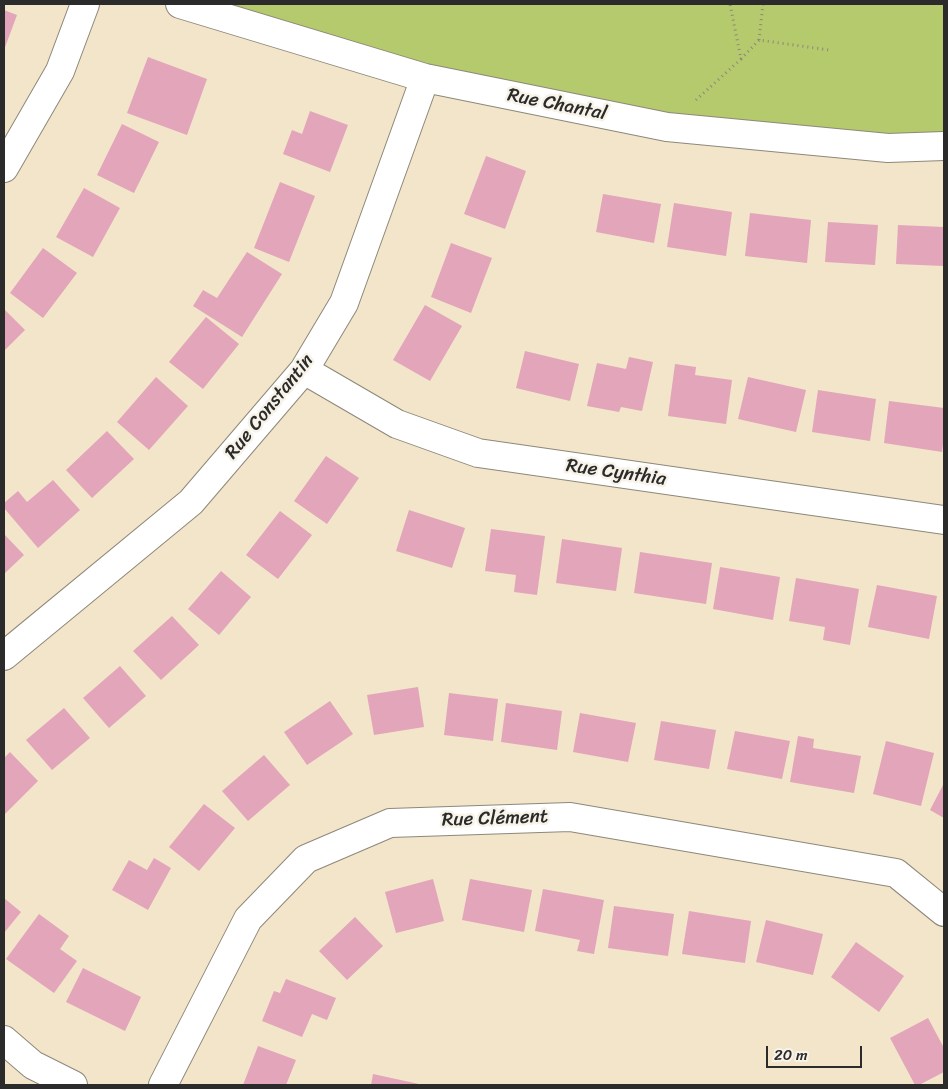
<!DOCTYPE html>
<html>
<head>
<meta charset="utf-8">
<style>
	body { margin:0 }
	#map { position:relative; width:948px; height:1089px; overflow:hidden; background:#f2e5ca; font-family:Sriracha,sans-serif }
	canvas { display:block }
	.frame { position:absolute; inset:0; border:5px solid #2b2b2b; pointer-events:none }
	.scale { position:absolute; left:766px; top:1046px; width:96px; height:22px; box-sizing:border-box; border:2px solid #2b2b2b; border-top:0; padding-left:6px; font-size:15px; line-height:18px; white-space:nowrap; color:#2b2b2b; -webkit-text-stroke:4px #f7f3e8; paint-order:stroke }
</style>
</head>
<body>
<div id="map">
<canvas width="948" height="1089"></canvas>
<div class="frame"></div>
<div class="scale">20 m</div>
</div>
<script>
const c = document.querySelector('canvas').getContext('2d');
c.lineJoin = 'round';
function paint(path, color) { c.fillStyle = color; c.fill(path, 'evenodd'); }
const shape = rows => new Path2D(rows.map(r => 'M' + r).join(''));
function strokePath(path, color, width, dash) { c.strokeStyle = color; c.lineWidth = width; c.lineCap = dash ? 'butt' : 'round'; c.setLineDash(dash || []); c.stroke(path); }
function write(font, color, halo, rows, align = 'center') {
  c.font = font + ' Sriracha,sans-serif'; c.lineWidth = 5; c.setLineDash([]); c.textBaseline = 'middle'; c.strokeStyle = halo; c.fillStyle = color; for (const [text, x, y, turn = 0] of rows) {
    c.save(); c.translate(x, y); c.rotate((+turn || 0) * Math.PI / 180); c.textAlign = isNaN(turn) ? turn : align; if (halo) c.strokeText(text, 0, 0); c.fillText(text, 0, 0); c.restore();
  }
}
const green = shape([
	[180,4,944,4,944,146,666,127]
]);
const building = shape([
	[4,10,17,15,4,50],
	[148,57,207,79,187,135,127,113],
	[310,111,348,125,330,172,283,154,292,130,302,134],
	[122,124,159,142,134,193,97,175],
	[486,156,526,171,505,229,464,214],
	[280,182,315,196,289,262,254,248],
	[84,188,120,208,93,257,56,237],
	[603,194,661,204,654,243,596,232],
	[674,203,732,212,726,256,667,247],
	[750,213,811,220,807,263,745,256],
	[828,222,878,225,875,265,825,262],
	[898,225,944,227,944,266,896,264],
	[451,243,492,258,471,313,431,297],
	[43,248,77,273,43,318,10,293],
	[247,252,282,274,242,337,193,306,203,290,217,298],
	[425,305,462,326,430,381,393,360],
	[4,309,25,330,4,351],
	[206,317,239,344,203,389,169,362],
	[525,351,579,364,570,401,516,388],
	[629,357,653,362,642,411,621,407,619,412,587,406,597,363,626,369],
	[675,364,696,367,695,375,732,380,726,424,668,416],
	[156,377,188,406,149,450,117,422],
	[748,377,806,390,796,432,738,419],
	[818,390,876,399,870,441,812,432],
	[889,401,944,408,944,436,942,452,884,443],
	[107,431,134,459,92,498,66,470],
	[326,456,359,478,327,524,294,501],
	[53,480,80,510,38,548,4,508,4,503,18,491,27,502],
	[409,510,465,528,452,568,396,551],
	[280,511,312,535,278,579,246,555],
	[491,529,545,536,537,595,514,592,516,575,485,571],
	[4,534,24,555,4,574],
	[562,539,622,548,616,591,556,583],
	[640,552,712,563,706,604,634,593],
	[720,567,780,577,773,620,713,609],
	[221,571,251,597,219,635,188,609],
	[796,578,859,589,850,645,823,640,825,627,789,621],
	[877,585,937,596,929,639,868,627],
	[172,616,199,645,161,680,133,651],
	[120,666,146,696,109,728,83,698],
	[418,687,424,727,374,735,367,695],
	[449,693,498,699,493,741,444,735],
	[330,701,353,734,307,765,284,732],
	[506,703,562,711,557,750,501,742],
	[64,708,90,738,52,770,26,740],
	[580,713,636,723,628,762,573,752],
	[661,721,716,730,709,769,654,760],
	[735,731,790,741,782,779,727,769],
	[798,736,814,739,813,748,861,756,854,793,790,782],
	[886,741,934,753,921,806,873,794],
	[10,752,38,781,4,815,4,758],
	[264,755,290,785,248,821,222,791],
	[944,783,944,818,930,810],
	[204,804,235,828,199,871,169,847],
	[154,858,171,868,148,910,112,890,129,860,147,870],
	[433,879,444,921,396,933,385,892],
	[470,879,532,890,524,932,462,920],
	[543,889,604,900,594,954,577,951,580,940,535,931],
	[4,898,21,912,4,933],
	[614,906,674,914,668,956,608,948],
	[689,911,751,921,745,963,682,954],
	[39,914,69,936,60,949,77,961,54,993,6,959],
	[355,917,383,946,347,980,319,951],
	[766,920,823,934,813,975,756,962],
	[856,942,904,976,879,1012,831,977],
	[83,968,141,997,125,1031,66,1002],
	[286,979,336,998,327,1020,312,1014,302,1037,262,1021,274,991,280,993],
	[928,1018,944,1048,944,1072,919,1085,915,1085,890,1038],
	[258,1046,296,1060,286,1085,243,1085],
	[373,1074,419,1084,419,1085,371,1085]
]);
const path = shape([
	[759,40,763,4],
	[741,59,759,40,829,50],
	[696,100,741,59,730,4]
]);
const minor = shape([
	[180,4,425,78,667,127,888,148,944,146],
	[4,168,60,71,85,4],
	[304,370,397,424,478,453,944,520],
	[4,656,191,502,304,370,344,303,425,78],
	[4,1040,33,1065,73,1085],
	[163,1085,248,919,306,859,390,823,570,817,896,873,944,912]
]);
const streetNames = [
	["Rue Chantal",557,105,11],
	["Rue Constantin",270,407,-51],
	["Rue Cynthia",616,473,8],
	["Rue Clément",495,819,-2]
];
paint(green, '#b5c96d');
paint(building, '#e2a5ba');
strokePath(minor, '#8e887a', 30);
strokePath(path, '#8e887a', 3, [1, 4]);
strokePath(minor, '#fff', 28);
write('19px', '#2b2b2b', '#f7f3e8', streetNames);
</script>
</body>
</html>
